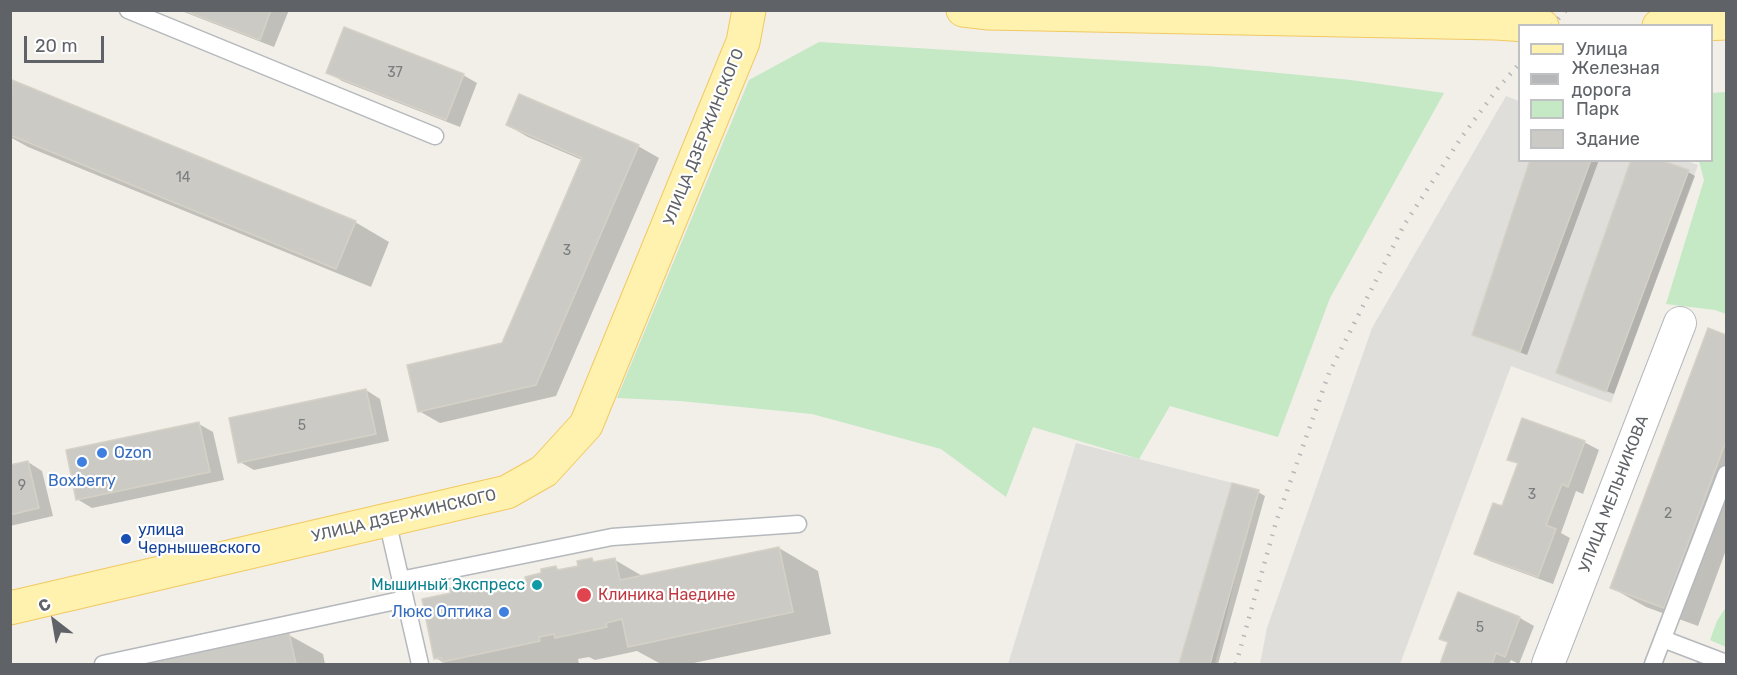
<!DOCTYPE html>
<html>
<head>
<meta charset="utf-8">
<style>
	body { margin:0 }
	#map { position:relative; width:1737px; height:675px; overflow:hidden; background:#f1efe8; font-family:Rubik,sans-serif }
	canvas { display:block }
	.frame { position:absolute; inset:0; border:12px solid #5f6368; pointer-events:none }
	.legend { position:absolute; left:1518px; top:24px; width:195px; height:138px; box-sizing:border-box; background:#fff; border:2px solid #bfc1c3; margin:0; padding:8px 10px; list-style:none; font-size:18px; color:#5f6368 }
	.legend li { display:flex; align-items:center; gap:12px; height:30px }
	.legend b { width:30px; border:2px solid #bfc1c3 }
	.north { position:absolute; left:24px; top:591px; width:60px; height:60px; -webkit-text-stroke:4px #fff; paint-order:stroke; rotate:329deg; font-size:16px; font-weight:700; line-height:24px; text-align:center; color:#5f6368 }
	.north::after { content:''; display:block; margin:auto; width:21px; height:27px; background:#5f6368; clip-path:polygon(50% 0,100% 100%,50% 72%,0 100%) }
	.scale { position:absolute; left:24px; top:36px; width:80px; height:27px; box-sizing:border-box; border:3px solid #5f6368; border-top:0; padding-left:8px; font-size:18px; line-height:21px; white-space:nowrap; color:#5f6368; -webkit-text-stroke:4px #fff; paint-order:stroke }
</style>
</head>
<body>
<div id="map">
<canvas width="1737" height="675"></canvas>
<div class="frame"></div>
<ul class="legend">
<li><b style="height:8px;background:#fff2af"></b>Улица</li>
<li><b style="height:8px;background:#b6b7b8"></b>Железная дорога</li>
<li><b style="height:16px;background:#c5e8c5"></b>Парк</li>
<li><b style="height:16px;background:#cccac5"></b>Здание</li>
</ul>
<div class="north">С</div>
<div class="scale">20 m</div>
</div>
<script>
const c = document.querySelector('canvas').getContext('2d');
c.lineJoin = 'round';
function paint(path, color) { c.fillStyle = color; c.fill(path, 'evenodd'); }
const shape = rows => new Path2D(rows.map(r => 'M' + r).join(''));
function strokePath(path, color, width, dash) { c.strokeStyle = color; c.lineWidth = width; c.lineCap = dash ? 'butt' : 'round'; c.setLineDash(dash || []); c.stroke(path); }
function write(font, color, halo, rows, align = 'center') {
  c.font = font + ' Rubik,sans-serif'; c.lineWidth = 4.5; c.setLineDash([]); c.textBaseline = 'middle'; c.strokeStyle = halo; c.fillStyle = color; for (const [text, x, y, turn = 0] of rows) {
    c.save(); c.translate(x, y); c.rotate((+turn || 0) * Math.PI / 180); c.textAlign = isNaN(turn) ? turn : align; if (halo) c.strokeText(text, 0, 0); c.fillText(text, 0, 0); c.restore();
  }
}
const industrial = shape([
	[1506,96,1519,101,1520,160,1685,160,1698,165,1611,403,1511,366,1400,664,1260,664,1267,628,1372,328],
	[1076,443,1256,489,1215,664,1008,664]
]);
const green = shape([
	[819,42,1207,66,1351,80,1444,93,1330,298,1278,437,1170,406,1139,459,1033,427,1006,497,941,449,812,414,680,401,617,398,749,80],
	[1726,92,1726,314,1715,310,1666,304,1704,180,1699,161,1712,160,1712,93],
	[1726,607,1726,647,1710,640,1717,621]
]);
const shadow = shape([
	[179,10,289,10,274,47],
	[328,72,463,75,477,83,460,127,342,81],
	[13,82,355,222,389,242,371,287,28,147,10,137,10,87],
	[507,125,638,146,659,158,556,396,440,423,419,411,503,345,582,160,528,137],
	[1532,160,1599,160,1527,355,1474,335],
	[1688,172,1695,176,1614,394,1558,373],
	[1709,330,1726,337,1726,550,1698,626,1646,607,1612,588],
	[366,390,380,399,389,441,254,470,240,462],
	[199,424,213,432,224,480,92,508,77,499],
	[1584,442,1599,450,1583,494,1576,491,1561,533,1570,538,1553,584,1490,561,1476,553,1503,508,1519,464,1509,459],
	[28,462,42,471,53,516,10,526,10,466],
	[1233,485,1258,492,1265,496,1218,664,1180,664],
	[779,548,818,571,831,634,689,664,661,664,637,651,595,660,589,657,578,659,579,664,446,664,436,658,452,594,465,587,471,590,491,586,503,593,529,587,543,575,555,567,562,571,580,567,592,560,598,563,615,560,644,577],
	[1520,618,1534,626,1519,664,1511,660,1509,664,1441,664,1450,643,1441,638],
	[289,635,323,654,325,664,151,664],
	[1698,660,1709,664,1696,664]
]);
const building = shape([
	[183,10,271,10,260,40,183,10],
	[344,27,464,74,446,120,326,73,344,27],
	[12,80,356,221,336,269,10,135,12,80],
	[519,94,639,145,536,385,418,412,407,365,502,343,582,158,506,125,519,94],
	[1530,160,1591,160,1520,352,1472,335,1530,160],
	[1631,160,1660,160,1689,170,1606,392,1556,373,1631,160],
	[1708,328,1726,335,1726,441,1664,608,1610,588,1708,328],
	[366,389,376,434,238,463,229,418,366,389],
	[1522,418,1585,441,1568,487,1562,484,1546,525,1556,529,1538,577,1474,554,1493,503,1502,506,1518,463,1507,460,1522,418],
	[199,422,210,472,76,500,66,450,199,422],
	[28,461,39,508,10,515,10,465,28,461],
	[1232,483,1259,490,1210,664,1179,664,1232,483],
	[779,547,793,612,628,647,622,619,606,623,607,627,555,638,554,634,539,637,540,641,442,662,441,658,434,659,422,599,451,593,449,588,465,585,466,589,491,584,493,593,527,586,525,577,541,573,541,569,556,566,557,570,578,566,577,561,592,558,593,562,615,558,620,580,779,547],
	[1458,592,1520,617,1505,657,1496,653,1492,664,1440,664,1448,642,1439,639,1458,592],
	[289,633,296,664,144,664,289,633]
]);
const service = shape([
	[128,10,435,136],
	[387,520,420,664],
	[400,580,612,537,798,524],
	[1663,639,1726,663],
	[103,664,405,599],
	[1653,664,1726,474]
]);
const minor = shape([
	[1548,664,1680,323]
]);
const primary = shape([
	[963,10,989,13,1496,23,1542,26],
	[1659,26,1726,23],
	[10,608,507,492,544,471,586,425,743,42,749,10]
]);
const rail = shape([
	[1552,26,1566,10],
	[1236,664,1276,522,1329,373,1404,225,1461,138,1498,88,1520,63]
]);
const markers = [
	[102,453,6,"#3f7fe0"],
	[82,462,6,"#3f7fe0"],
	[126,539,6,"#1a4fb4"],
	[537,585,6,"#0f9aa8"],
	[584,595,8,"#e0444e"],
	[504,612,6,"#3f7fe0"]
];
const numberNames = [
	["37",395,73],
	["14",183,178],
	["3",567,251],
	["5",302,426],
	["9",22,486],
	["3",1532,495],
	["2",1668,514],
	["5",1480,628]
];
const streetNames = [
	["УЛИЦА ДЗЕРЖИНСКОГО",704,137,-68],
	["УЛИЦА МЕЛЬНИКОВА",1614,494,-69],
	["УЛИЦА ДЗЕРЖИНСКОГО",404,516,-13]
];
const shopNames = [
	["Ozon",114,453],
	["Boxberry",82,481,"center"],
	["Люкс Оптика",492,612,"right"]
];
const transitNames = [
	["улица",138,530],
	["Чернышевского",138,548]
];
const cultureNames = [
	["Мышиный Экспресс",525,585]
];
const healthNames = [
	["Клиника Наедине",598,595]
];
paint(industrial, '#e0deda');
paint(green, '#c5e8c5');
paint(shadow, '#0003');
paint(building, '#cccac5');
strokePath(building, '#d6d1c6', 1.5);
strokePath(service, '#b5b8bc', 19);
strokePath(minor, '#b5b8bc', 34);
strokePath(primary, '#f2c960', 35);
strokePath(service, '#fff', 16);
strokePath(minor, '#fff', 32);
strokePath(primary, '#fff2af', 33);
strokePath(rail, '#b6b7b8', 4.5, [1.5, 8]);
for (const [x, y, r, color] of markers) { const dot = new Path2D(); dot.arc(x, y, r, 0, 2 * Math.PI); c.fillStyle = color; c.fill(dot); strokePath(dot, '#fff', 2); }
write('14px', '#7a7d7f', null, numberNames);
write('16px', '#5f6368', '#fff', streetNames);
write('16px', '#366cbe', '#fff', shopNames, 'left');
write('16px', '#164399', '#fff', transitNames, 'left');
write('16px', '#0d838f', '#fff', cultureNames, 'right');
write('16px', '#be3a42', '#fff', healthNames, 'left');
</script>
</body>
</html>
